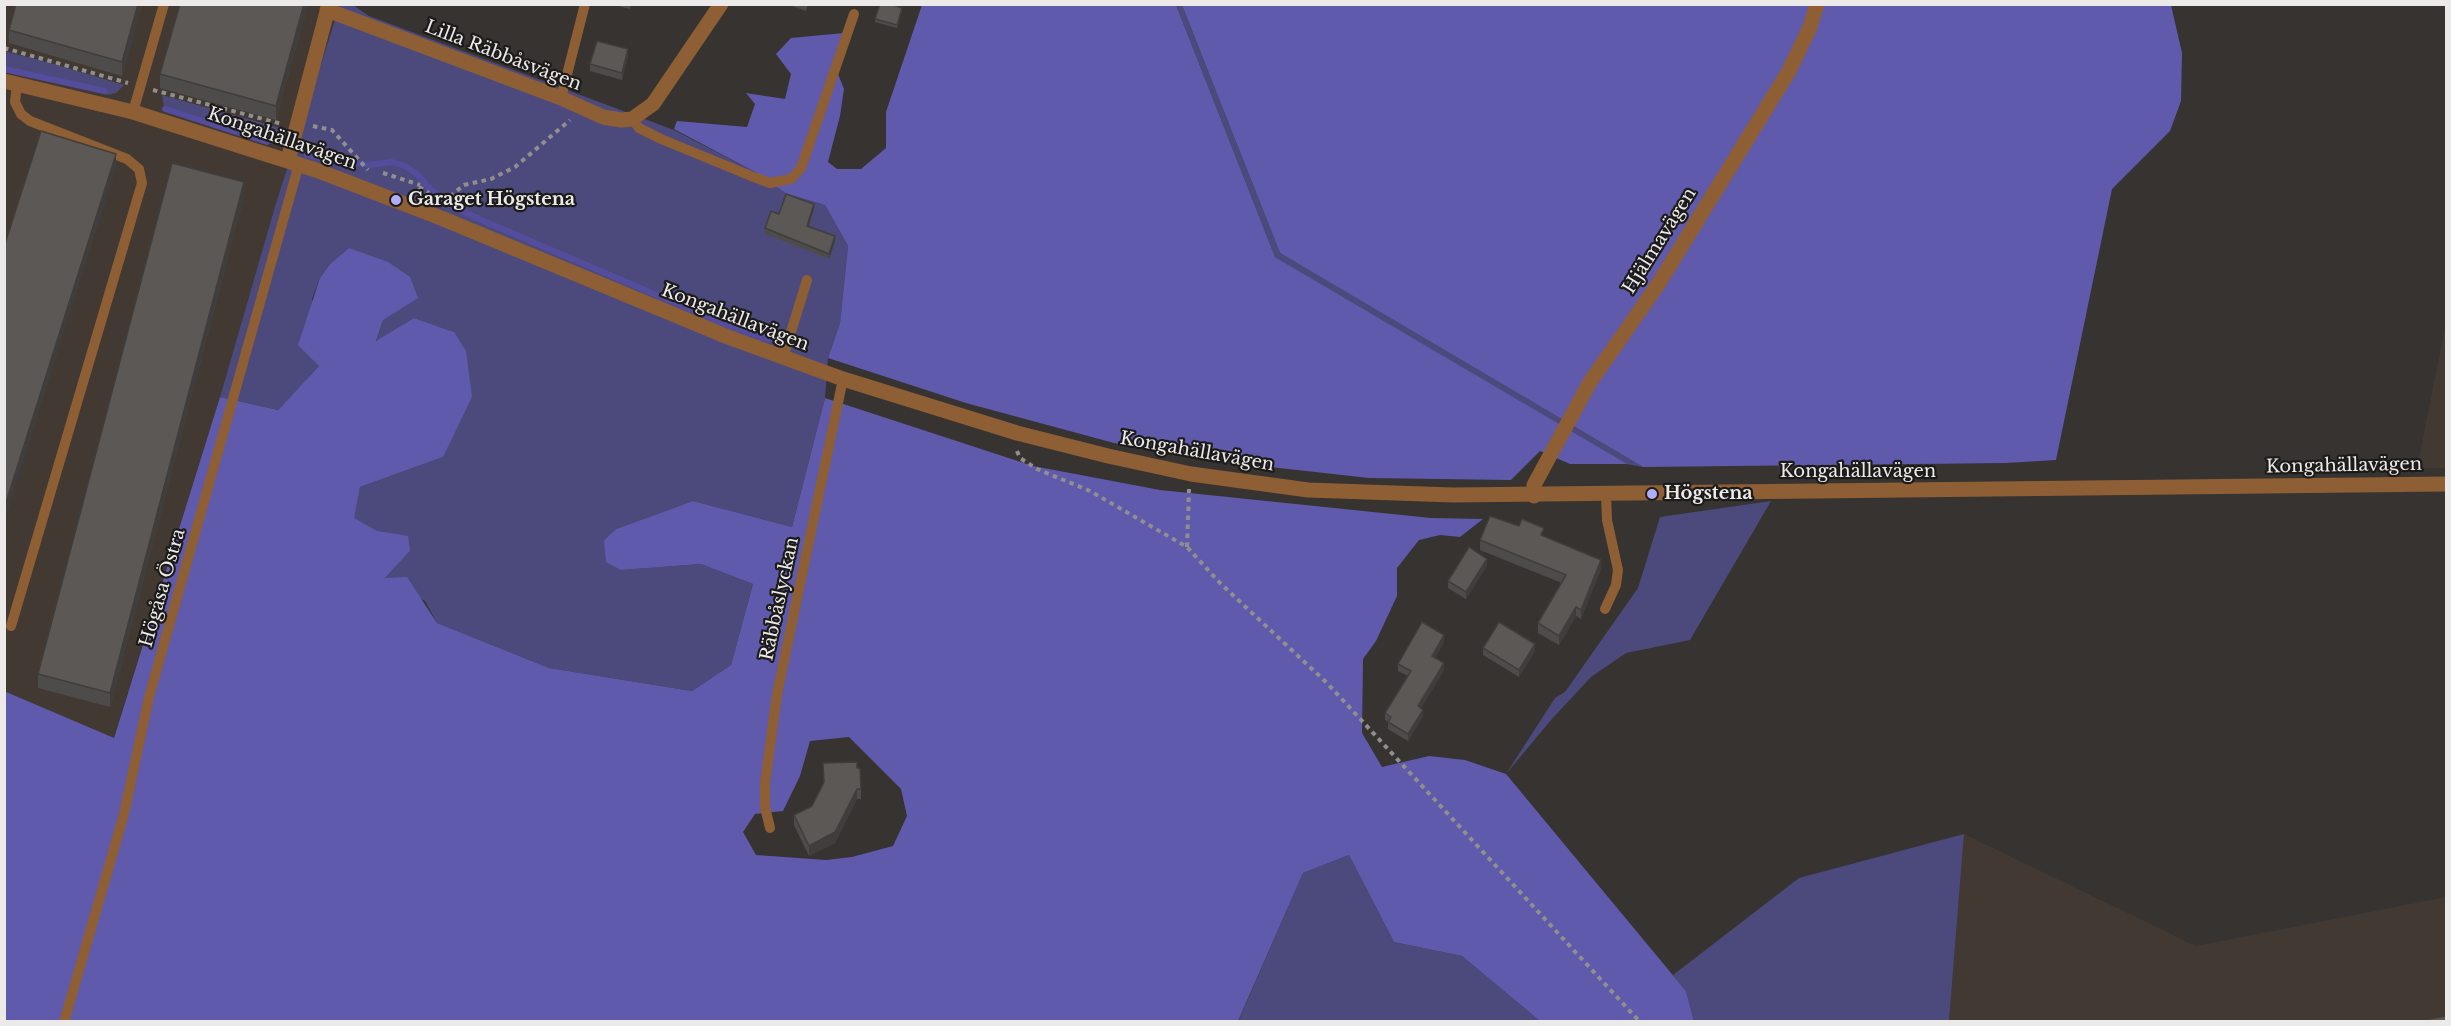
<!DOCTYPE html>
<html>
<head>
<meta charset="utf-8">
<style>
	body { margin:0 }
	#map { position:relative; width:2451px; height:1026px; overflow:hidden; background:#363331; font-family:"Libre Baskerville",serif }
	canvas { display:block }
	.frame { position:absolute; inset:0; border:6px solid #eceae9; pointer-events:none }
</style>
</head>
<body>
<div id="map">
<canvas width="2451" height="1026"></canvas>
<div class="frame"></div>
</div>
<script>
const c = document.querySelector('canvas').getContext('2d');
c.lineJoin = 'round';
function paint(path, color) { c.fillStyle = color; c.fill(path, 'evenodd'); }
const shape = rows => new Path2D(rows.map(r => 'M' + r).join(''));
function strokePath(path, color, width, dash) { c.strokeStyle = color; c.lineWidth = width; c.lineCap = dash ? 'butt' : 'round'; c.setLineDash(dash || []); c.stroke(path); }
function write(font, color, halo, rows, align = 'center') {
  c.font = font + ' "Libre Baskerville",serif'; c.lineWidth = 4.5; c.setLineDash([]); c.textBaseline = 'middle'; c.strokeStyle = halo; c.fillStyle = color; for (const [text, x, y, turn = 0] of rows) {
    c.save(); c.translate(x, y); c.rotate((+turn || 0) * Math.PI / 180); c.textAlign = isNaN(turn) ? turn : align; if (halo) c.strokeText(text, 0, 0); c.fillText(text, 0, 0); c.restore();
  }
}
const built = shape([
	[5,5,340,5,276,203,220,397,113,739,5,691],
	[2446,322,2446,468,2417,468],
	[1964,834,2196,946,2446,897,2446,1021,1949,1022]
]);
const green = shape([
	[340,5,353,5,369,16,674,130,757,173,787,194,825,205,848,246,840,323,828,358,825,398,792,527,693,501,616,529,604,540,621,570,701,564,753,584,731,665,692,691,549,668,437,623,425,601,384,579,410,551,353,518,360,487,443,457,454,332,414,318,376,342,383,320,349,248,330,264,320,278,312,299,319,366,278,410,220,397,276,203],
	[1176,5,1182,5,1280,253,1643,467,1626,464,1275,257],
	[4,51,50,63,124,85,116,93,108,95,5,70],
	[162,95,291,131,286,139,270,144,165,111],
	[1771,501,1690,640,1626,653,1591,677,1551,720,1506,774,1555,698,1565,692,1638,588,1660,517],
	[1964,834,1949,1021,1694,1021,1686,991,1673,975,1799,878],
	[1349,855,1394,942,1462,956,1540,1021,1238,1022,1303,873]
]);
const forest = shape([
	[922,5,1176,5,1275,257,1627,464,1570,464,1540,451,1511,480,1369,478,1216,461,1114,443,966,403,828,358,840,323,848,246,825,205,787,194,757,173,674,129,677,121,747,127,755,104,746,93,785,99,791,74,776,54,791,38,844,33,838,74,844,89,840,116,828,162,837,169,861,169,886,148,886,112],
	[1182,5,2171,5,2182,53,2181,101,2170,131,2112,189,2056,460,2006,463,1643,467,1280,253],
	[349,248,388,262,410,277,418,298,383,320,376,341,414,318,454,332,466,351,472,397,443,457,360,487,354,518,377,531,408,536,410,551,385,578,407,577,437,623,549,668,692,691,731,665,753,584,701,564,621,570,606,562,604,540,616,529,693,501,792,527,825,398,1033,466,1160,490,1431,518,1483,519,1460,537,1440,535,1419,540,1397,568,1397,596,1376,641,1363,659,1362,733,1382,767,1429,756,1465,760,1506,774,1686,991,1694,1021,1540,1021,1462,956,1394,942,1349,855,1303,873,1238,1021,5,1021,4,691,114,738,220,397,278,410,319,366,298,345,320,278,330,264],
	[849,737,901,789,907,816,893,846,852,857,826,860,756,855,743,832,755,814,783,811,800,776,810,741]
]);
const stream = shape([
	[4,69,104,91],
	[165,109,267,142],
	[307,155,369,165,392,162,405,166,417,174,429,188,448,204,479,219,736,329,769,340]
]);
const path = shape([
	[4,48,128,83],
	[153,90,282,124],
	[313,126,332,130,368,170],
	[383,173,420,185],
	[419,187,429,193],
	[443,202,464,185,491,179,515,167,570,120],
	[1017,451,1020,458,1037,469,1090,491,1187,547,1220,583,1327,683,1640,1022],
	[1187,547,1189,489]
]);
const service = shape([
	[561,98,585,4],
	[133,112,164,4],
	[632,119,639,128,661,139,751,176,770,183,791,179,801,168,854,14],
	[783,358,807,280],
	[1605,609,1616,585,1618,570,1607,520,1606,495],
	[11,626,142,183,139,169,127,159,30,121,21,114,15,102,17,84],
	[770,828,765,807,765,783,777,694,843,379],
	[64,1022,124,814,149,697,299,164]
]);
const minor = shape([
	[327,10,561,98,603,117,621,120,632,119,653,104,721,4],
	[288,160,329,4],
	[1534,496,1534,485,1590,382,1657,286,1789,71,1810,27,1817,4]
]);
const tertiary = shape([
	[4,81,133,112,316,170,441,218,728,337,843,379,1017,433,1108,456,1191,474,1308,490,1453,495,2446,484]
]);
const wall = shape([
	[142,4,122,76,9,43,9,30],
	[180,4,308,4,276,120,160,88,160,74],
	[611,4,631,4,630,9],
	[787,4,808,4,806,11],
	[902,11,897,28,875,22,875,19],
	[628,56,622,80,590,71,590,64],
	[244,196,110,707,38,688,38,674],
	[814,209,809,227,835,241,829,259,765,234,765,228],
	[1544,536,1601,569,1581,619,1576,616,1559,645,1538,633,1538,623,1562,583,1480,550,1480,540],
	[1487,566,1466,599,1448,588,1448,581],
	[1444,642,1435,658,1444,670,1421,708,1423,716,1408,741,1388,729,1388,722,1385,720,1385,713,1408,676,1398,671,1398,664],
	[1483,648,1535,651,1519,677,1483,655],
	[857,768,861,789,861,799,857,799,835,843,809,856,794,825,794,815,812,806]
]);
const shadedWall = shape([
	[138,4,142,4,122,76,122,62],
	[304,4,308,4,276,120,276,106],
	[628,49,628,56,622,80,622,73],
	[116,154,116,168,4,523,4,509],
	[244,182,244,196,110,707,110,693],
	[814,204,814,209,807,231,807,226],
	[835,236,835,241,829,259,829,254],
	[1487,559,1487,566,1466,599,1466,592],
	[1601,560,1601,569,1581,619,1581,610],
	[1576,607,1576,616,1559,645,1559,636],
	[1444,635,1444,642,1432,663,1432,656],
	[1535,644,1535,651,1519,677,1519,670],
	[1444,663,1444,670,1418,713,1418,706],
	[1423,710,1423,716,1408,741,1408,734],
	[857,789,857,799,835,843,809,856,809,846]
]);
const building = shape([
	[16,4,138,4,122,62,9,30,16,4],
	[180,4,304,4,276,106,160,74,180,4],
	[880,4,891,4,902,8,897,25,875,19,880,4],
	[597,41,628,49,622,73,590,64,597,41],
	[41,131,116,154,4,509,4,247,41,131],
	[172,163,244,182,110,693,38,674,172,163],
	[786,194,814,204,807,226,835,236,829,254,765,228,771,211,779,214,786,194],
	[1490,516,1519,526,1522,519,1544,528,1541,535,1601,560,1581,610,1576,607,1559,636,1538,623,1566,575,1480,540,1490,516],
	[1469,547,1487,559,1466,592,1448,581,1469,547],
	[1422,622,1444,635,1432,656,1444,663,1418,706,1423,710,1408,734,1388,722,1391,717,1385,713,1411,671,1398,664,1422,622],
	[1499,622,1535,644,1519,670,1483,648,1499,622],
	[857,762,857,768,860,768,861,789,857,789,835,832,809,846,794,815,812,806,824,782,823,763,857,762],
	[2446,1016,2446,1022,2416,1022,2446,1016]
]);
const markers = [
	[396,200,6,"#afaefa"],
	[1652,494,6,"#afaefa"]
];
const streetNames = [
	["Lilla Räbbåsvägen",503,56,21],
	["Kongahällavägen",282,139,19],
	["Hjälmavägen",1660,241,-58],
	["Kongahällavägen",735,318,21],
	["Kongahällavägen",1197,452,10],
	["Kongahällavägen",2344,466,-1],
	["Kongahällavägen",1858,472],
	["Högåsa Östra",163,588,-74],
	["Räbbåslyckan",780,599,-78]
];
const poiNames = [
	["Garaget Högstena",408,200],
	["Högstena",1664,494]
];
paint(built, '#423933');
paint(green, '#4c4a7c');
paint(forest, '#605aad');
strokePath(stream, '#544d9e', 6);
strokePath(path, '#918f8d', 4, [4.5, 4.5]);
strokePath(service, '#8e5e35', 10);
strokePath(minor, '#8e5e35', 15);
strokePath(tertiary, '#8e5e35', 15);
paint(wall, '#4e4c4a');
paint(shadedWall, '#403e3c');
paint(building, '#5b5856');
strokePath(building, '#403e3c', 1.5);
for (const [x, y, r, color] of markers) { const dot = new Path2D(); dot.arc(x, y, r, 0, 2 * Math.PI); c.fillStyle = color; c.fill(dot); strokePath(dot, '#1c1b1a', 2); }
write('18px', '#eceae9', '#1c1b1a', streetNames);
write('bold 18px', '#eceae9', '#1c1b1a', poiNames, 'left');
</script>
</body>
</html>
